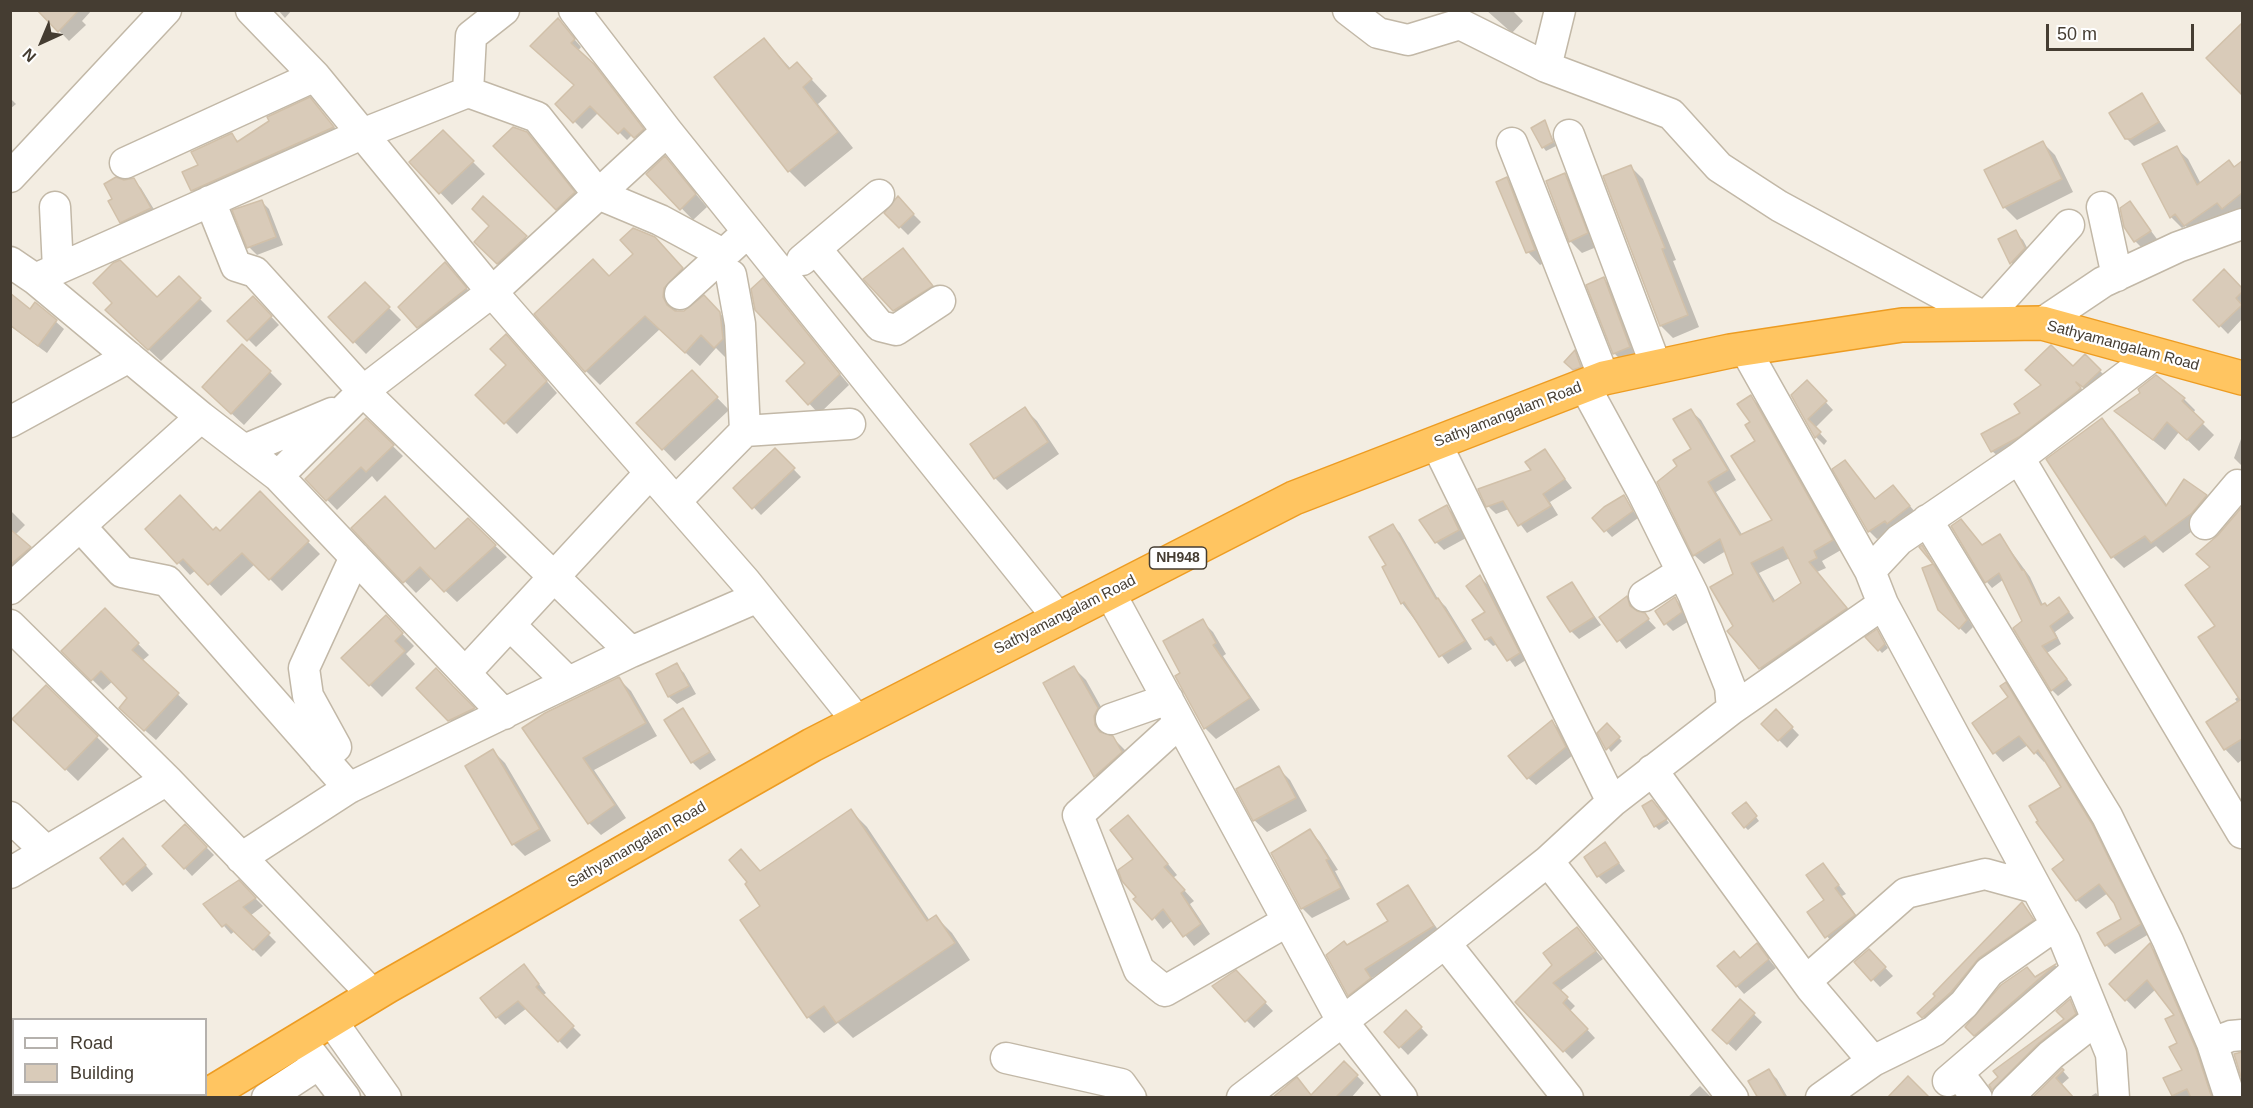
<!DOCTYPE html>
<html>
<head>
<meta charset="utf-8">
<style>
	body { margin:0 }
	#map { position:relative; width:2253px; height:1108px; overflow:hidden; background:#f3ede2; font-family:Arial,sans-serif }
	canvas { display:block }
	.frame { position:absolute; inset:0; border:12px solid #453d32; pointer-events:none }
	.legend { position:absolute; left:12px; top:1018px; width:195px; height:78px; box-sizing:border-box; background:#fff; border:2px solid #b5b1ad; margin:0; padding:8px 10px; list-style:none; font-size:18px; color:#453d32 }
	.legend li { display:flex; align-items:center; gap:12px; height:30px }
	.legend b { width:30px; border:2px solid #b5b1ad }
	.north { position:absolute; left:12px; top:12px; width:60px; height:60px; -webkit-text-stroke:4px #fff; paint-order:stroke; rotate:224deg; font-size:16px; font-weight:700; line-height:24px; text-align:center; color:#453d32 }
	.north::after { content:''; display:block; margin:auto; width:21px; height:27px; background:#453d32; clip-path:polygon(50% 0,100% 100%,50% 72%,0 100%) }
	.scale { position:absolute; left:2046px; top:24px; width:148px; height:27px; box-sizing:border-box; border:3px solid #453d32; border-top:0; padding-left:8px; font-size:18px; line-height:21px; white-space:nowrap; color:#453d32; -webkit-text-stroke:4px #fff; paint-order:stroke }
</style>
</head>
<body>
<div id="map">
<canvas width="2253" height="1108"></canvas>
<div class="frame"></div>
<ul class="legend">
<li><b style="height:8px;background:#fff"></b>Road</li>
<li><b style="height:16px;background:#d9cbb9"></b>Building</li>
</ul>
<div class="north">N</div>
<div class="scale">50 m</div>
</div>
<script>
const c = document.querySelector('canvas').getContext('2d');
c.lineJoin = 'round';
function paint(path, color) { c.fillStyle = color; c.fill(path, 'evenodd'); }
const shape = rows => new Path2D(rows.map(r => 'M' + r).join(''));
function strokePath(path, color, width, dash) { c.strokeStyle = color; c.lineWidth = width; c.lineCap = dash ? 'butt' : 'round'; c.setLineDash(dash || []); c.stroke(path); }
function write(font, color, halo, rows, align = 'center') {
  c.font = font + ' Arial,sans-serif'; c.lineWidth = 4.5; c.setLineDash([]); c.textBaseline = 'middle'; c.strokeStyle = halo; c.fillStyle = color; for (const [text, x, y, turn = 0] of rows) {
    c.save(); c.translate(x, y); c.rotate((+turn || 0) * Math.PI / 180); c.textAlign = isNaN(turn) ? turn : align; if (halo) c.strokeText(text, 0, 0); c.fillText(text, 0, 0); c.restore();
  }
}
const shadow = shape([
	[39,10,92,10,82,21,86,25,69,41],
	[278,10,292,10,285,18],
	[1486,10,1512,10,1523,21,1512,33],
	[2241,27,2242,29,2242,93,2208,58],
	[565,28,581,47,578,51,601,74,650,137,642,144,633,134,627,140,599,112,582,129,557,104,576,85],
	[764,39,791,69,797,64,827,96,818,104,853,148,805,187,789,171],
	[2142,95,2166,131,2134,146,2126,138],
	[10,98,16,104,10,109],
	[310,99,342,136,202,200,192,190,200,165,232,135,239,142],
	[1545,122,1556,146,1546,151,1543,147],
	[443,132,485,174,452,205,411,162],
	[526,133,586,205,569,221,496,146],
	[2043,143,2055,155,2073,192,2017,220,2005,208,1986,171],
	[2176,148,2188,159,2201,184,2242,163,2242,213,2196,237,2186,226,2182,228,2171,217],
	[665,158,707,207,693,220,648,174],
	[1631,167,1643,179,1676,260,1673,261,1699,327,1673,338,1661,326],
	[1565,175,1577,187,1599,246,1582,253,1570,241],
	[1507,179,1519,191,1546,262,1540,265,1528,252,1497,183],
	[133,180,141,188,158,216,129,230,121,222,114,199],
	[483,198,537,249,510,275,488,254,491,226],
	[898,199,921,222,908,235,886,213],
	[261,201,269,209,283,245,257,255,249,247],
	[2130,203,2157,239,2143,249,2135,241],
	[2015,232,2023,240,2032,257,2019,271,2012,263,2000,240],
	[902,250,943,298,906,323,894,310],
	[669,253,696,283,677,303,677,312,685,312,704,297,734,328,729,361,716,348,700,366,660,329,600,385,586,371,610,277],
	[445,264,478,301,430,339,418,327],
	[2224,272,2242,290,2242,319,2228,334,2195,300],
	[179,278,212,311,161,361,119,322,157,299],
	[1604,279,1616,291,1641,359,1627,366,1615,354,1588,286],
	[763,280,849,385,819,414,788,381,807,363],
	[365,284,401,320,366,354,330,317],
	[10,295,30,312,36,304,64,329,47,353,10,326],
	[261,306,279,325,256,347,230,321],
	[517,347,557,393,517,434,478,395,508,365],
	[1575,353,1584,370,1578,373,1566,362],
	[2086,357,2107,378,2091,393,2079,385,2087,397,2000,458,1992,451,2022,413],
	[270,372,282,384,244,425,216,399],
	[692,372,729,410,675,461,638,423],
	[1807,382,1833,410,1815,428,1827,441,1824,445,1816,437,1793,396],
	[1751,397,1761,407,1841,550,1822,561,1826,568,1817,572,1856,618,1770,678,1760,668,1735,626,1735,575,1726,551,1704,564,1694,555,1679,466,1693,450,1691,411,1701,420,1736,480,1716,492,1743,536,1774,520,1752,423],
	[1790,558,1802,584,1776,602,1759,573],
	[2184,399,2195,410,2193,414,2214,435,2199,451,2179,432,2165,450,2116,411],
	[1025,409,1037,421,1059,454,1007,490,995,478],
	[366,420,403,456,377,482,372,476,337,510,307,479],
	[2102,420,2113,431,2168,506,2206,496,2217,507,2203,523,2163,553,2156,546,2124,568,2113,557,2048,460],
	[2241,439,2242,439,2242,466,2234,458],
	[775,450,801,477,761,515,735,488],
	[1544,451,1572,488,1550,502,1558,515,1527,533,1509,509,1496,514,1488,506,1533,471],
	[1845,462,1876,500,1893,487,1917,514,1877,539,1869,531],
	[260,493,320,554,282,591,255,564,221,596,196,570,190,575,147,529,220,533],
	[1624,497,1638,518,1612,537,1594,518],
	[1447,507,1455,515,1466,538,1444,550,1436,542],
	[10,510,25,525,15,535,37,556,10,580],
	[2242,511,2242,760,2238,763,2225,749,2208,722,2238,703,2235,699,2239,696,2217,627,2212,568,2198,554],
	[468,520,507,557,457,602,432,578,416,593,353,528,435,551],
	[1392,525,1400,533,1438,599,1446,607,1472,649,1448,664,1402,603,1388,566],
	[1953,526,1983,547,2000,536,2030,577,2043,605,2048,607,2059,599,2074,618,2055,632,2061,644,2047,653,2072,685,2058,696,2052,690,2004,579,1992,588,1987,582],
	[1935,564,1973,627,1966,634,1940,609,1924,569],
	[1480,577,1487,584,1526,660,1515,667,1498,644,1493,646,1486,639,1474,620,1487,612],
	[1571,584,1601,625,1579,639,1571,631],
	[1627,598,1637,613,1644,615,1656,628,1626,649,1601,617],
	[1675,599,1683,607,1689,621,1673,631,1666,624],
	[105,610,149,655,142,661,188,704,156,740,131,718,129,698,113,681,103,690,63,651],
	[386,617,414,646,406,654,415,664,382,697,343,658],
	[1202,621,1213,632,1226,654,1223,656,1260,710,1216,739,1205,728,1177,677,1182,673],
	[1877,631,1888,648,1882,653,1868,637],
	[676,665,684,673,696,694,677,704,669,697,658,675],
	[1074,668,1086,680,1109,721,1106,735,1112,737,1125,750,1133,764,1108,788,1096,776,1045,684],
	[436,670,481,717,458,728,418,688],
	[619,679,631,691,657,736,594,770,626,818,601,835,589,823,524,729],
	[2005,684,2014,693,2100,835,2149,934,2115,954,2106,945,2123,919,2115,903,2108,893,2086,909,2077,900,2067,861,2063,788,2046,760,2044,762,2028,745,2003,762,1995,753,2011,698],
	[46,687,109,749,78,781,14,719],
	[683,710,716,760,700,770,692,762],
	[1776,711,1799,735,1787,748,1763,724],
	[1552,722,1560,730,1573,755,1536,785,1528,778],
	[1607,725,1622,741,1611,752,1599,733],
	[493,751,505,763,551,841,525,856,513,844],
	[1278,768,1290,780,1307,811,1267,832,1254,820],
	[1656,805,1669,823,1659,830,1655,826],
	[1749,808,1759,821,1748,830,1745,827],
	[851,811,867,827,930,921,936,917,952,933,970,960,853,1038,838,1023,824,1033,808,1017,762,907,750,882,741,851,761,872],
	[185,826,214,855,192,876,164,846],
	[1138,827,1177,875,1173,878,1194,901,1190,904,1210,934,1194,946,1173,920,1163,929,1138,897,1135,859],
	[1310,831,1320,842,1338,870,1335,871,1350,899,1312,918,1302,908],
	[1605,844,1625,871,1606,884,1598,876],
	[131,848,153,874,132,892,102,858],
	[1823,865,1846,894,1842,896,1862,923,1834,945,1809,913,1826,900],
	[239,882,263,906,250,916,276,942,261,957,235,931,231,934,206,905],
	[1408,887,1441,934,1372,978,1378,986,1357,1002,1349,995,1348,946,1390,921],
	[2022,904,2040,927,1930,1024,1919,1013],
	[1577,929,1603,959,1560,991,1575,1006,1570,1011,1595,1038,1572,1059,1517,1002,1554,966],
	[1757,945,1776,968,1744,994,1719,966,1740,959],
	[2150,945,2158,954,2204,1059,2217,1098,2176,1098,2173,1095,2184,1070,2176,1015,2156,989,2135,1009,2111,984],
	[1869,951,1893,976,1880,987,1856,962],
	[2055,965,2059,969,1979,1040,1967,1027],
	[531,974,546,993,542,996,581,1035,567,1049,527,1008,505,1025,497,1017],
	[1244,980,1273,1011,1254,1028,1246,1020],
	[1740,1001,1762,1022,1736,1051,1722,1038],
	[2070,1001,2081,1020,1999,1095,1991,1086,2000,1077,1995,1071,2066,1019],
	[1406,1012,1428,1035,1408,1055,1386,1032],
	[1344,1063,1364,1083,1351,1098,1275,1097,1305,1087,1312,1096],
	[2062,1070,2069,1078,2061,1085,2034,1098],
	[1769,1071,1777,1079,1788,1098,1760,1098],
	[14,1076,14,1094,44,1094,46,1098,10,1098,10,1079],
	[1700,1086,1712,1098,1687,1098],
	[2096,1093,2100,1098,2088,1098]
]);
const building = shape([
	[37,10,79,10,58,32,37,10],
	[558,18,575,39,571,43,594,64,644,129,634,138,624,128,618,134,590,106,573,123,555,104,574,85,530,46,558,18],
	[2242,23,2242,95,2206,58,2242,23],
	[764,38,789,69,797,62,812,79,803,87,838,132,788,172,714,77,764,38],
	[2142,93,2159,122,2131,139,2125,139,2109,113,2142,93],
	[310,97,334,127,191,191,182,172,198,165,191,152,232,133,237,142,269,121,267,117,310,97],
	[1545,120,1553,142,1542,148,1531,128,1545,120],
	[513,127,527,132,575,192,556,210,493,146,513,127],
	[443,130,474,161,439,194,409,162,443,130],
	[2043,141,2062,179,2003,208,1984,170,2043,141],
	[2177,146,2197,185,2229,160,2234,167,2242,161,2242,193,2222,209,2217,203,2184,226,2175,214,2170,218,2142,164,2177,146],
	[665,156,696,194,680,210,646,174,665,156],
	[1631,165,1665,248,1662,249,1688,315,1660,326,1603,176,1631,165],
	[1565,173,1588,233,1569,242,1546,181,1565,173],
	[116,177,124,180,134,178,151,208,120,223,108,201,112,199,104,184,116,177],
	[1507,177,1535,250,1526,253,1496,182,1507,177],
	[483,196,527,236,497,264,474,242,489,226,472,209,483,196],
	[898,196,914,214,899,228,884,213,898,196],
	[262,200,276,237,247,248,232,210,262,200],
	[2130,201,2151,231,2134,242,2124,227,2120,208,2130,201],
	[633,228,655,237,683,268,664,288,663,297,667,305,675,311,684,311,704,295,720,312,723,339,714,348,701,335,685,353,645,316,585,372,534,314,593,259,609,276,633,254,620,240,633,228],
	[2016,230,2025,248,2010,264,1998,239,2016,230],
	[903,248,933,286,893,311,863,279,903,248],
	[120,260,157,297,179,276,201,298,148,350,105,310,112,303,93,283,113,263,120,260],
	[445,262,467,288,417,328,398,307,445,262],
	[2224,269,2242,288,2242,292,2236,298,2242,305,2219,327,2193,300,2224,269],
	[1604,277,1630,347,1613,354,1586,285,1604,277],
	[763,278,840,374,808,405,786,381,805,363,755,310,751,289,763,278],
	[365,282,390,307,353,343,328,317,365,282],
	[10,293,30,309,35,302,57,320,38,346,10,325,10,293],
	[253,296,272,316,247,341,227,321,253,296],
	[506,334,547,381,504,424,475,395,506,365,490,349,506,334],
	[242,344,271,371,231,414,202,387,242,344],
	[2051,345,2073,366,2085,354,2101,370,2083,387,2076,382,2081,388,2078,391,2019,437,1991,452,1981,434,2020,413,2014,404,2041,385,2025,370,2051,345],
	[1575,350,1581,367,1573,370,1564,362,1575,350],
	[692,370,718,397,662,450,636,423,692,370],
	[2156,375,2185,398,2182,401,2204,422,2187,440,2167,422,2153,440,2114,411,2140,393,2138,389,2156,375],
	[1807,380,1827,401,1808,419,1821,432,1815,438,1791,395,1807,380],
	[1751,395,1833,540,1814,551,1817,558,1809,562,1847,608,1759,669,1727,631,1733,626,1710,587,1733,574,1720,539,1693,556,1657,482,1677,466,1673,460,1691,449,1673,419,1691,409,1728,470,1708,482,1740,535,1772,520,1731,456,1755,441,1745,425,1750,422,1737,404,1751,395],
	[1783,547,1801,583,1773,602,1751,563,1783,547],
	[1025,407,1048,442,994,479,970,444,1025,407],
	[366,418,394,445,366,472,361,467,326,501,305,479,366,418],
	[2102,418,2166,506,2184,479,2207,495,2192,513,2151,543,2145,536,2111,558,2046,459,2102,418],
	[775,448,795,468,752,509,733,488,775,448],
	[1545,449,1565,479,1543,494,1551,506,1518,526,1503,501,1486,507,1478,489,1531,470,1525,462,1545,449],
	[1845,460,1875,499,1893,485,1910,506,1887,524,1885,521,1868,532,1832,469,1845,460],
	[260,491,309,541,269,580,242,553,208,585,183,559,177,564,145,529,180,495,213,530,216,527,220,531,260,491],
	[1624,495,1633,511,1604,532,1592,518,1604,507,1624,495],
	[385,496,435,549,468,518,496,545,444,592,420,567,403,583,351,528,385,496],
	[1447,505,1459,530,1435,543,1419,520,1447,505],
	[2242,507,2242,739,2224,750,2206,722,2240,700,2198,637,2215,626,2185,585,2210,567,2196,554,2218,535,2242,507],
	[1961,519,1982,545,2000,534,2022,570,2024,570,2041,605,2045,603,2047,606,2059,597,2069,612,2050,626,2057,638,2042,646,2067,679,2051,691,2013,628,2022,621,1999,573,1985,583,1951,526,1961,519],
	[1393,524,1436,599,1438,598,1465,641,1439,657,1404,602,1401,604,1382,567,1386,565,1369,537,1393,524],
	[10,529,31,547,10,565,10,529],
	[1922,545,1967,620,1959,629,1938,610,1922,568,1933,564,1919,547,1922,545],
	[1480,575,1520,653,1507,661,1491,637,1485,640,1472,620,1485,612,1466,586,1480,575],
	[1572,582,1594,617,1570,632,1547,597,1572,582],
	[1627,596,1630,606,1637,611,1645,613,1649,619,1617,642,1599,617,1627,596],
	[1675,597,1682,612,1664,625,1655,611,1675,597],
	[105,608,139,643,132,650,179,693,144,731,119,708,127,698,101,671,91,681,61,651,105,608],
	[386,615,403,633,395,641,405,651,369,686,341,658,386,615],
	[1203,619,1216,643,1213,645,1250,698,1204,729,1175,676,1180,673,1163,641,1203,619],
	[1877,629,1885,644,1878,651,1865,637,1877,629],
	[677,663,689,686,668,697,656,674,677,663],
	[1074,666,1098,708,1094,716,1095,725,1100,732,1113,736,1122,752,1094,777,1043,683,1074,666],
	[436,668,453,686,475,708,448,721,416,688,436,668],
	[619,677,646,723,583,758,615,805,588,824,522,728,545,713,619,677],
	[2006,682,2092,824,2141,924,2105,946,2097,933,2121,919,2114,903,2099,884,2076,901,2052,869,2064,860,2036,822,2038,821,2029,806,2061,787,2038,750,2034,754,2019,736,1993,754,1972,723,2008,697,2000,686,2006,682],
	[46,685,98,736,65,770,12,719,46,685],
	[683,708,710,752,691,763,664,720,683,708],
	[1776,709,1793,727,1778,741,1761,724,1776,709],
	[1552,720,1566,747,1527,779,1508,756,1552,720],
	[1607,723,1620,737,1606,750,1597,733,1607,723],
	[493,749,540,829,512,845,465,766,493,749],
	[1279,766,1296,798,1253,821,1236,789,1279,766],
	[1652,800,1667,819,1654,827,1642,806,1652,800],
	[1746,802,1757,816,1744,828,1732,813,1746,802],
	[851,809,927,921,936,915,955,943,836,1023,824,1006,807,1018,740,920,760,906,745,884,747,882,729,860,741,849,760,871,851,809],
	[1128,815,1168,864,1164,867,1185,890,1181,893,1201,924,1183,937,1163,909,1152,920,1133,899,1136,897,1122,881,1118,870,1133,859,1110,830,1128,815],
	[185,824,207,847,184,869,162,846,185,824],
	[1310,829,1329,859,1326,860,1341,888,1301,909,1271,853,1310,829],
	[123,838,146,865,123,885,100,858,123,838],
	[1605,842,1619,863,1597,877,1584,857,1605,842],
	[1823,863,1839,885,1835,888,1855,915,1825,938,1807,912,1824,900,1806,875,1823,863],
	[239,880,256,898,243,907,270,933,253,950,226,924,222,927,203,904,239,880],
	[1408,885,1434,926,1365,969,1371,978,1348,996,1326,955,1344,941,1347,945,1388,921,1377,904,1408,885],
	[2022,902,2034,920,1979,958,1951,992,1922,1018,1917,1013,1935,996,1933,994,2022,902],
	[1577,927,1596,951,1553,983,1568,997,1563,1003,1588,1029,1563,1052,1515,1002,1552,965,1543,953,1577,927],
	[1757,943,1769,959,1736,987,1717,966,1734,951,1740,958,1757,943],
	[2150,943,2196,1049,2212,1098,2191,1098,2187,1089,2172,1096,2163,1078,2182,1070,2169,1047,2177,1043,2165,1019,2174,1015,2147,980,2125,1001,2109,984,2150,943],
	[1869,949,1886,967,1871,981,1854,962,1869,949],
	[524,964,539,984,536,987,574,1026,558,1042,518,1001,496,1018,480,998,524,964],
	[2056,964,1974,1036,1965,1027,2001,985,2027,967,2035,977,2056,964],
	[1236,970,1266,1002,1245,1022,1212,986,1236,970],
	[1740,999,1755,1013,1727,1044,1712,1030,1740,999],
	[2070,999,2076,1014,2039,1043,1992,1090,1989,1085,1998,1077,1993,1071,2064,1019,2056,1011,2070,999],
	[1406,1010,1422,1027,1399,1048,1384,1032,1406,1010],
	[2242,1052,2242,1080,2234,1054,2242,1052],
	[1344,1061,1358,1075,1335,1098,1272,1098,1297,1077,1311,1095,1344,1061],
	[2062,1068,2064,1070,2056,1078,2074,1098,2032,1098,2062,1068],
	[1769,1069,1786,1098,1758,1098,1748,1081,1769,1069],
	[1908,1076,1930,1098,1887,1098,1908,1076]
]);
const minor = shape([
	[251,10,315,76,492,292,745,581,858,722],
	[574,10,667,131,1059,619],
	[1348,10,1378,33,1408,40,1460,24,1546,67,1671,114,1719,167,1779,206,1997,324],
	[1546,67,1560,10],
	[468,92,471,36,504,10],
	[1569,135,1656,366],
	[1512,143,1604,378],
	[125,163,315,76],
	[10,177,166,10],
	[210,201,236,266,255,272,363,391,631,652],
	[55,207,58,269],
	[2102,207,2117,276],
	[816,249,880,326,896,330,940,301],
	[802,260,879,195],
	[10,262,35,279,201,417,278,476,504,714],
	[731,275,740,324,745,431],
	[35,279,362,134,468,92,537,117,598,194,660,220,723,254],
	[680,294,737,242],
	[1986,317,2069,225],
	[2042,323,2103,282,2178,247,2242,224],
	[1745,349,1870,571],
	[2155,354,2019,458,2242,833],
	[1584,385,1642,491,1693,594,1730,687,1732,709],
	[10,422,129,357],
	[1436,443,1612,802],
	[244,450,332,413],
	[2019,458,1899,540,1870,571,1883,604,2065,941,2111,1054,2114,1098],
	[278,476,363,391,492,292,667,131],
	[676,501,745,431,850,424],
	[1927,520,2107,816,2168,941,2212,1043,2230,1098],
	[2205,524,2238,485,2242,486],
	[80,526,122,572,167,581,349,788],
	[10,589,201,417],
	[1110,593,1342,1021,1402,1098],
	[1644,596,1682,572],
	[10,625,167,780,373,995],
	[511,626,568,682],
	[465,673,650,473],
	[1111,719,1168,699],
	[1180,722,1078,815,1139,970,1165,991,1288,921],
	[323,759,336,747,308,696,304,668,355,557],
	[1652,770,1811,988,1873,1061,1821,1098],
	[10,817,46,851],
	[241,858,349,788,631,652,758,597],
	[1548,861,1733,1098],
	[10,873,167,780],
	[1445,943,1568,1098],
	[1806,981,1906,893,1985,874,2036,888],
	[331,1020,386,1098],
	[300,1039,345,1098],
	[2212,1043,2231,1036,2242,1035],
	[1006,1058,1121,1084,1131,1098],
	[1873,1061,1934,1031,1964,1004,1989,972,2056,925],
	[1958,1073,1977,1098],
	[1948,1081,2076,971],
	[267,1098,319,1064],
	[1242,1098,1445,943,1548,861,1612,802,1732,709,1883,604],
	[2007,1098,2051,1055,2097,1019]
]);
const highway = shape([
	[203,1098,388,986,812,745,1294,498,1604,378,1730,351,1902,325,2042,323,2242,378]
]);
const shields = [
	[1178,558,57]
];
const shieldNames = [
	["NH948",1178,558]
];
const streetNames = [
	["Sathyamangalam Road",2123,346,15],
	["Sathyamangalam Road",1508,415,-21],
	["Sathyamangalam Road",1065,615,-27],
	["Sathyamangalam Road",637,845,-30]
];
paint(shadow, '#0003');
paint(building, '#d9cbb9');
strokePath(building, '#d1c0a9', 1.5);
strokePath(minor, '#c2b8a7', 33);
strokePath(highway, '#ed9c22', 36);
strokePath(minor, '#fff', 30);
strokePath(highway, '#ffc561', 33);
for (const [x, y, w] of shields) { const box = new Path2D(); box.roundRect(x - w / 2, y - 11, w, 22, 4.5); c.fillStyle = '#fff'; c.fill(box); strokePath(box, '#453d32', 1.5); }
write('bold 14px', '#453d32', null, shieldNames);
write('15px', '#453d32', '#fff', streetNames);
</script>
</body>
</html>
